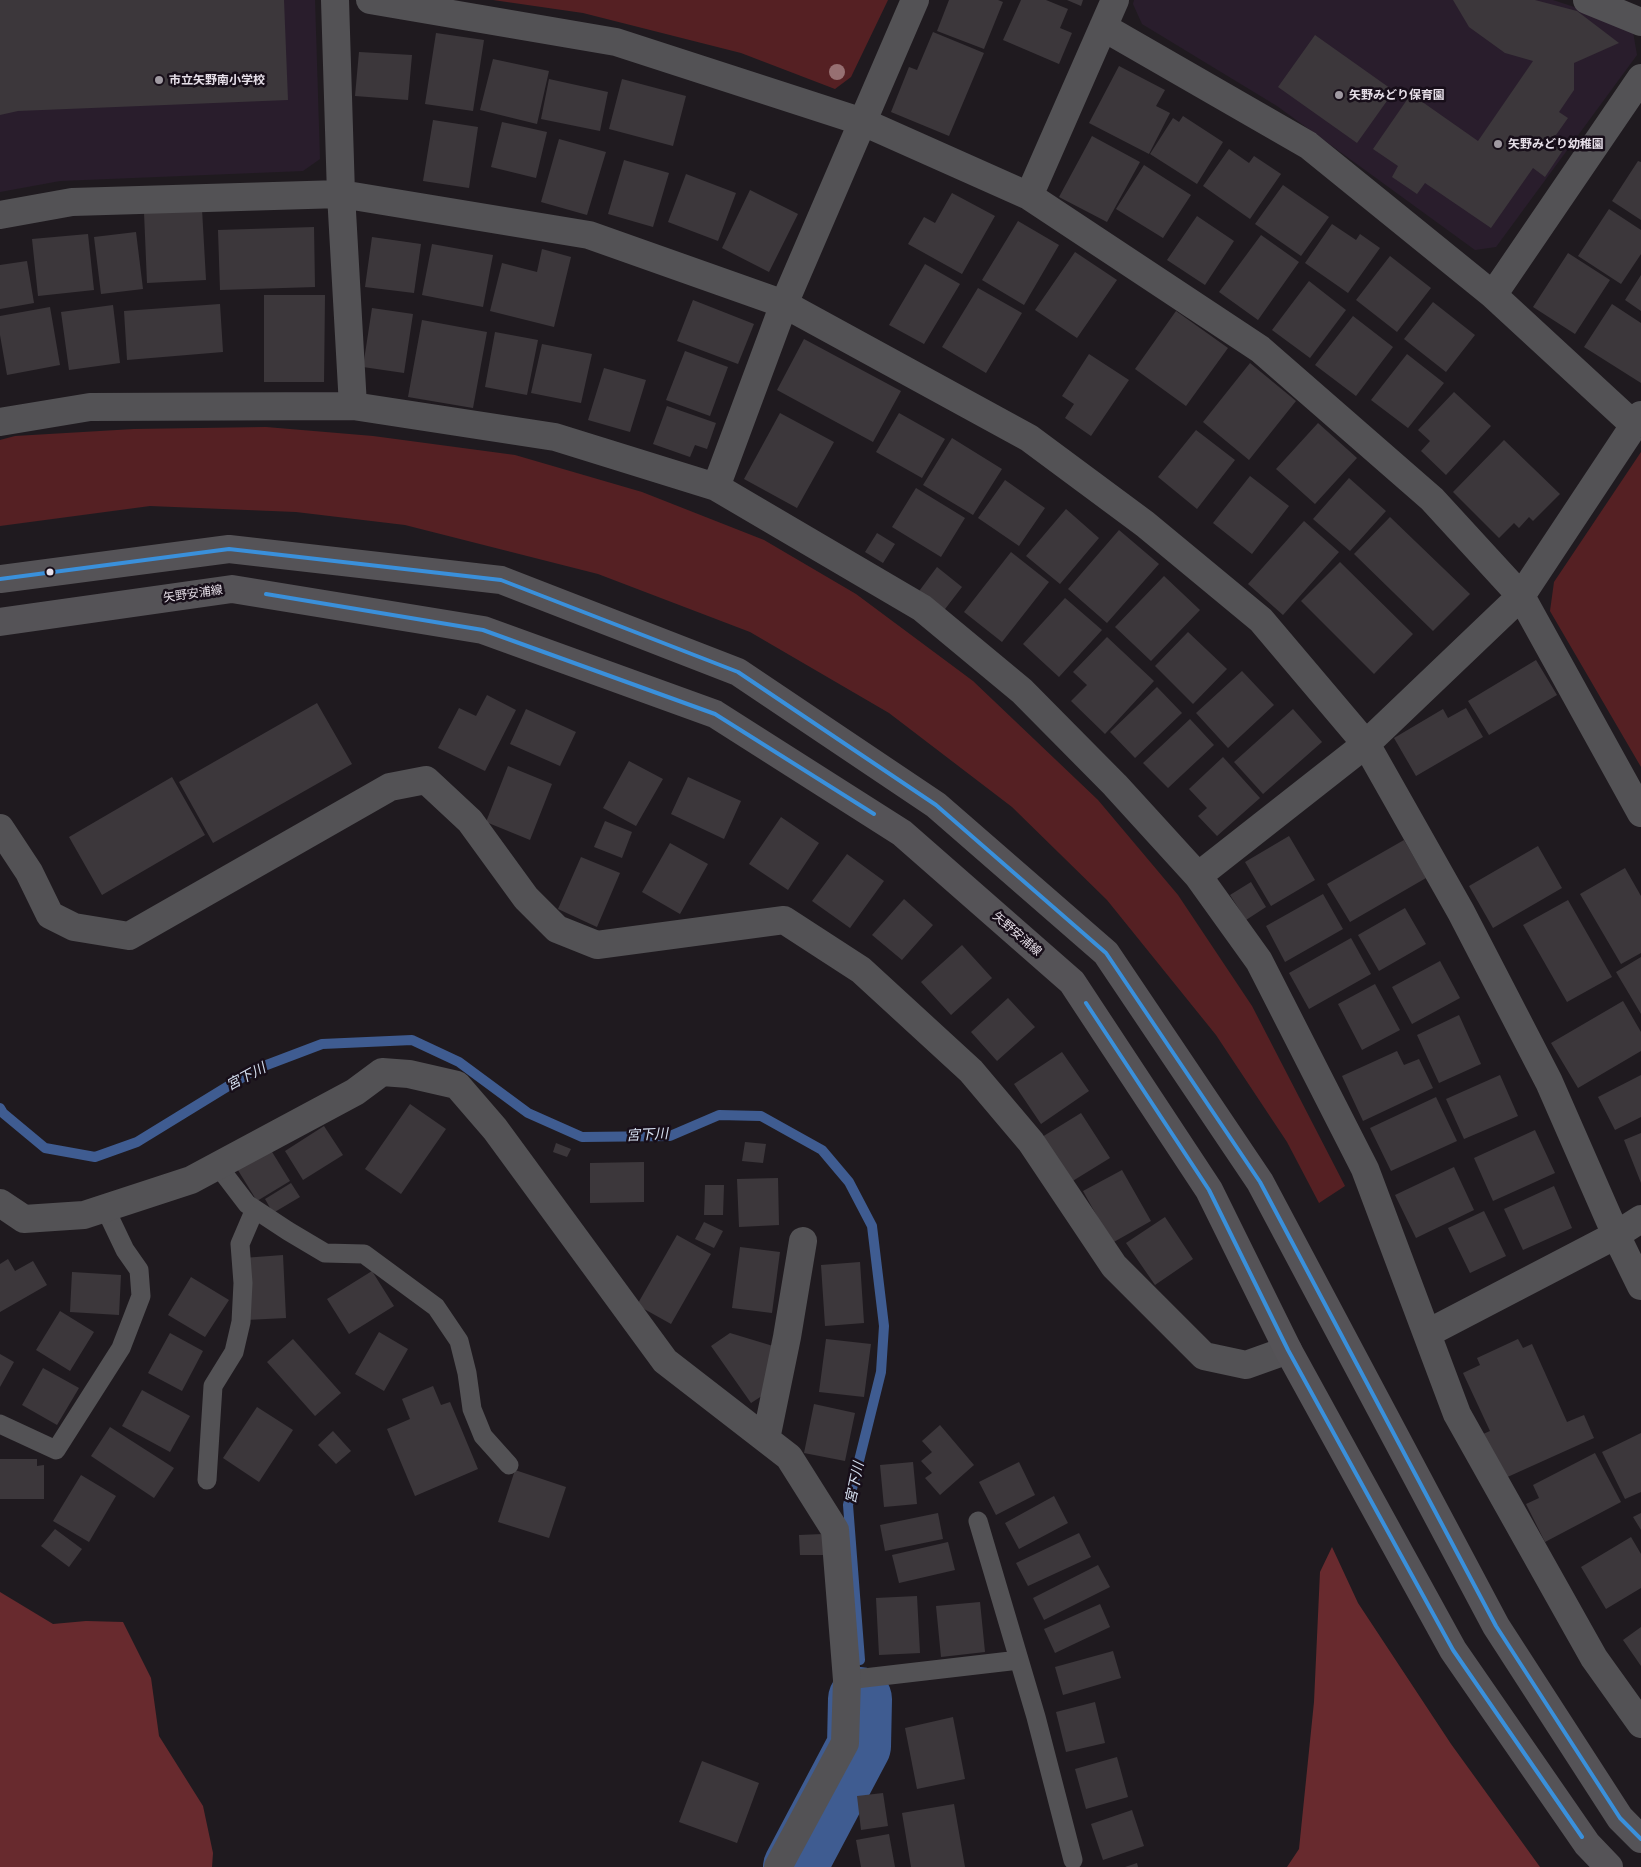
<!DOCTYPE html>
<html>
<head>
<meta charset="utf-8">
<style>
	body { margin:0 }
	canvas { display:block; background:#1f1a1f }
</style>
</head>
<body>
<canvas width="1641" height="1867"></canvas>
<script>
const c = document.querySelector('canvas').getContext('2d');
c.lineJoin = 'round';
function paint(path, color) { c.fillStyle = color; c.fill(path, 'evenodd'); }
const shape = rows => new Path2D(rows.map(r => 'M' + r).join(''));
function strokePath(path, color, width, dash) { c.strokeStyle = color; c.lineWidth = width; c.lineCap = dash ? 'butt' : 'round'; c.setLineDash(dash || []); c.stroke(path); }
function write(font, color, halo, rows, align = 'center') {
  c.font = font + ' Mulish,"Noto Sans JP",sans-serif'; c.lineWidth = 5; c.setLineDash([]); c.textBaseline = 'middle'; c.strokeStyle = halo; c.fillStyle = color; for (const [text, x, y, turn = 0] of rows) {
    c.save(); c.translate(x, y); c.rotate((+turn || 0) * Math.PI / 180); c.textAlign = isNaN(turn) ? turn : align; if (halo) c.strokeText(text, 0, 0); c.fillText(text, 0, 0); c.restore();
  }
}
const built = shape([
	[0,0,315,0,320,159,303,171,60,181,0,192],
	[1134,0,1553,0,1632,26,1637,55,1496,247,1475,250,1277,106,1142,24,1133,4]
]);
const green = shape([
	[493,0,888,0,851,77,835,89,741,53,583,13],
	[266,427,373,436,515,455,642,492,764,540,856,594,973,681,1098,800,1178,895,1252,1006,1345,1186,1319,1203,1287,1142,1216,1035,1107,900,1012,807,889,713,750,632,598,574,405,525,296,512,150,506,0,526,0,440,15,436,134,429],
	[1641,452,1641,767,1550,611,1554,582]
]);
const forest = shape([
	[1332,1547,1358,1603,1451,1744,1540,1867,1287,1867,1299,1849,1314,1702,1320,1572],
	[0,1592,53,1624,86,1621,123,1622,151,1678,159,1736,203,1806,213,1853,212,1867,0,1867]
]);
const stream = shape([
	[0,1108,3,1113,45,1148,95,1157,137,1142,256,1069,322,1044,412,1040,459,1062,528,1113,582,1137,670,1136,719,1115,761,1116,822,1150,849,1182,872,1226,884,1326,881,1372,848,1505,860,1660]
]);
const river = shape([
	[795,1867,859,1746,860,1699]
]);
const building = shape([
	[0,0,284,0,288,100,18,111,0,115],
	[949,0,998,0,1003,2,984,49,937,31],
	[1021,0,1046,0,1068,9,1060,28,1072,33,1059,64,1003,40],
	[1067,0,1083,0,1081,6],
	[1453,0,1535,0,1577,11,1619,43,1574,63,1574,90,1559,112,1568,118,1551,142,1563,150,1545,177,1533,168,1491,228,1425,183,1417,194,1392,177,1398,166,1373,149,1411,94,1478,141,1533,61,1505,53,1469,27],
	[933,32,984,53,949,136,891,112,909,67,917,70],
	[436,33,484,40,473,111,425,104],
	[1315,35,1394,91,1357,143,1278,87],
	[359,52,412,55,408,100,355,96],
	[493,59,549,71,537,124,480,110],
	[1119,66,1165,90,1156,106,1170,113,1149,154,1089,123],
	[549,79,608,92,600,131,541,119],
	[622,79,686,96,673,146,609,129],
	[1183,116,1223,142,1197,184,1150,154,1173,118,1179,122],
	[433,120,478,127,469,188,423,181],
	[502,122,547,132,536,178,491,167],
	[1092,136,1140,162,1107,222,1059,197],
	[559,139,606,152,587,215,541,202],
	[1229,149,1249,163,1254,156,1281,174,1250,219,1203,186],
	[624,160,669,173,653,227,608,214],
	[1638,161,1641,162,1641,220,1612,201],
	[1144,165,1191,195,1163,238,1116,209],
	[686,174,736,193,718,241,668,222],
	[1283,185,1329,217,1301,256,1255,224],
	[750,190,798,214,769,272,722,248],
	[952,193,995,216,962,274,908,244,924,217,935,223],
	[202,209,206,280,147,283,144,212],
	[1609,209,1641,230,1641,254,1621,284,1578,256],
	[1197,216,1234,241,1205,285,1167,260],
	[1018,221,1059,245,1024,305,982,280],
	[1332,224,1356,240,1360,234,1380,248,1348,293,1305,263],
	[314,227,315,287,220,290,218,230],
	[136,232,143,289,101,294,94,237],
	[88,234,94,290,38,296,32,239],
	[1261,235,1299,262,1258,320,1219,292],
	[372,237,421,244,414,293,365,287],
	[432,244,493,255,483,307,422,295],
	[542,249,571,257,554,327,490,311,502,263,537,272],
	[1075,252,1117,280,1077,338,1035,310],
	[1568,253,1610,280,1575,334,1533,307],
	[1390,256,1431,288,1397,332,1356,300],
	[27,261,34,303,0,309,0,265],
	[925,264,960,284,924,344,889,325],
	[1641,275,1641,311,1625,300],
	[1309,281,1346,310,1310,358,1272,330],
	[978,288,1022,313,986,373,942,347],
	[264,295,325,295,324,382,264,382],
	[693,300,754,324,738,364,677,341],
	[1433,302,1475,335,1446,372,1404,339],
	[220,304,223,352,127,360,124,311],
	[1612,304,1641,323,1641,383,1584,347],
	[113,305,120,363,69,370,61,312],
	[50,307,60,365,7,375,0,335,0,316],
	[372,308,413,314,404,373,363,367],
	[1176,311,1228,348,1186,406,1135,369],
	[1353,316,1393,347,1356,396,1315,365],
	[422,320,487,332,473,408,408,397],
	[495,332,538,340,527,395,485,387],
	[804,339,901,391,873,442,777,390],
	[542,344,592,354,581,403,531,393],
	[685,351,728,367,710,416,666,400],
	[1089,354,1129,380,1091,436,1065,418,1074,404,1062,396],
	[1407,354,1444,383,1408,428,1371,400],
	[1250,363,1296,401,1249,460,1203,422],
	[604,368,646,380,630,432,588,420],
	[1454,392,1491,426,1446,475,1421,451,1430,441,1418,430],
	[667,406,716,423,707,449,695,445,690,457,653,444],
	[780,413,834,442,797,508,744,479],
	[899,413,945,439,922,478,876,452],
	[1318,423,1357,458,1315,504,1276,469],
	[1196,430,1235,460,1197,509,1158,477],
	[952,438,1002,469,973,515,923,485],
	[1504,440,1560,494,1533,521,1529,517,1519,528,1514,523,1499,538,1453,492],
	[1250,476,1289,506,1252,554,1213,523],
	[1349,478,1386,511,1350,551,1313,519],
	[1005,480,1045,508,1019,546,978,518],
	[916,488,965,518,941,557,892,527],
	[1066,509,1099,538,1060,584,1026,556],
	[1390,517,1470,594,1433,631,1354,554],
	[1304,521,1339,552,1283,615,1248,584],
	[1119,530,1159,564,1107,623,1068,589],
	[877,533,895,544,883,563,865,552],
	[1011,552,1049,582,1002,642,964,612],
	[1340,562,1413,634,1374,674,1301,601],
	[937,567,962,587,942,613,917,594],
	[1164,576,1200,610,1151,661,1115,627],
	[1065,598,1102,630,1059,677,1023,644],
	[1188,632,1227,669,1193,704,1155,666],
	[1107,637,1154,681,1105,734,1071,701,1087,685,1073,672],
	[1536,660,1557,695,1489,735,1468,701],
	[1242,671,1274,705,1228,748,1196,713],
	[1157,687,1182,713,1135,758,1110,732],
	[487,695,516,710,485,771,438,748,459,708,476,716],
	[317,703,352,764,213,843,179,782],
	[1466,708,1483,737,1416,776,1394,738,1443,709,1448,718],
	[526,709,576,732,560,766,510,744],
	[1293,709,1322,742,1263,794,1234,762],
	[1190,719,1214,745,1168,788,1143,763],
	[1223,757,1260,798,1217,836,1198,816,1207,808,1189,789],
	[629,761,663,779,636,826,603,808],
	[508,766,552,784,530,840,486,822],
	[172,777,205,835,102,895,69,837],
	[688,777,741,801,724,839,671,814],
	[781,817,819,843,788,890,749,864],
	[605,821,632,832,622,858,594,847],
	[1289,836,1315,880,1271,906,1245,862],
	[1404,840,1426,878,1350,922,1327,884],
	[670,843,708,864,680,914,642,892],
	[1538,846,1562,888,1493,928,1469,886],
	[847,854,884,881,850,928,812,901],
	[581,857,620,873,597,927,558,909],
	[1625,868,1641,896,1641,953,1621,964,1580,894],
	[1251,882,1266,907,1246,920,1230,895],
	[1323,894,1343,929,1285,962,1266,926],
	[904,899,933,925,902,960,872,935],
	[1568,900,1612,977,1567,1002,1523,925],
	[1405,908,1426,944,1379,971,1358,935],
	[1351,938,1371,974,1309,1009,1289,973],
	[962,945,992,978,951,1015,921,982],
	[1641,957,1641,1014,1616,972],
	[1440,961,1460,998,1412,1024,1392,987],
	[1375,984,1400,1030,1362,1050,1338,1004],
	[1008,998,1035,1027,997,1061,971,1032],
	[1623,1001,1641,1032,1641,1051,1578,1088,1551,1043],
	[1459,1015,1481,1064,1439,1083,1417,1035],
	[1397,1051,1404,1065,1419,1059,1433,1088,1363,1121,1342,1076],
	[1062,1052,1089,1091,1041,1124,1014,1084],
	[1500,1075,1518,1116,1464,1139,1446,1099],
	[1641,1075,1641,1117,1615,1130,1598,1097],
	[1436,1097,1457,1141,1391,1171,1370,1128],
	[410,1104,446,1129,401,1194,365,1169],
	[1081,1113,1110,1158,1071,1182,1042,1137],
	[324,1126,343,1155,303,1180,285,1151],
	[1535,1130,1555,1173,1493,1201,1474,1158],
	[1641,1133,1641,1183,1624,1140],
	[745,1142,766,1144,763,1163,742,1161],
	[556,1143,571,1149,567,1157,553,1152],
	[269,1147,290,1181,257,1201,236,1167],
	[644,1162,644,1202,590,1203,590,1163],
	[1454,1167,1474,1210,1416,1238,1395,1195],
	[1122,1170,1151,1221,1112,1243,1083,1191],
	[778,1178,779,1225,739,1227,737,1179],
	[291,1183,300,1197,273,1213,265,1199],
	[705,1185,724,1185,723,1215,704,1215],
	[1554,1186,1572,1228,1523,1250,1504,1209],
	[1484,1211,1506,1256,1470,1273,1448,1228],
	[1165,1217,1193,1259,1155,1285,1126,1243],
	[704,1222,723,1231,714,1248,695,1239],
	[677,1235,711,1254,671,1324,637,1305],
	[740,1247,780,1252,772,1313,732,1308],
	[283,1255,286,1318,246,1320,243,1258],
	[8,1259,15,1271,33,1261,47,1285,0,1312,0,1264],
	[860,1262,864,1323,825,1326,821,1265],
	[372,1271,394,1306,349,1334,327,1299],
	[72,1272,121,1275,119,1315,70,1312],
	[191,1277,229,1300,205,1337,168,1315],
	[60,1311,94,1332,70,1371,36,1350],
	[379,1332,408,1349,384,1391,355,1374],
	[170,1333,203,1351,182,1391,148,1373],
	[730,1333,773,1346,768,1392,751,1403,711,1346],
	[293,1339,341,1393,315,1416,267,1362],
	[826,1339,871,1344,864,1397,819,1392],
	[1518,1339,1523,1348,1532,1344,1567,1422,1584,1415,1594,1438,1503,1479,1483,1434,1490,1431,1463,1373,1480,1365,1477,1358],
	[0,1354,14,1362,0,1387],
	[43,1368,79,1388,57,1425,22,1405],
	[433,1386,441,1405,450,1402,478,1469,415,1496,387,1429,410,1419,402,1399],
	[142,1390,190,1416,170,1452,122,1426],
	[814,1404,855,1413,845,1461,804,1453],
	[257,1407,293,1430,259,1482,223,1458],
	[940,1425,974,1465,940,1495,925,1478,932,1473,921,1461,932,1452,922,1441],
	[110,1427,174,1468,154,1498,91,1456],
	[333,1431,351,1451,336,1464,318,1445],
	[1641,1433,1641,1492,1625,1499,1602,1452],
	[1595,1453,1621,1502,1545,1542,1526,1504,1539,1498,1533,1485],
	[0,1459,37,1459,37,1466,44,1465,44,1499,0,1499],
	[913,1462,917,1504,884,1507,880,1465],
	[1019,1462,1035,1495,996,1515,979,1482],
	[515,1470,566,1487,549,1538,498,1522],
	[81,1475,116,1496,89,1542,53,1521],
	[1054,1496,1068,1523,1019,1549,1005,1523],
	[938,1513,943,1539,885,1551,880,1525],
	[1641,1513,1641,1530,1633,1517],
	[55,1529,82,1549,69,1567,41,1546],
	[1079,1533,1091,1557,1028,1586,1016,1563],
	[823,1534,824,1555,800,1555,799,1535],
	[1631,1537,1641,1554,1641,1588,1606,1609,1581,1567],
	[948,1542,955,1570,899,1583,892,1555],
	[1098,1565,1110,1587,1044,1620,1033,1598],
	[917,1596,920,1653,879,1655,876,1598],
	[980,1602,985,1652,941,1657,936,1606],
	[1100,1604,1110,1627,1055,1653,1044,1629],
	[1641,1627,1641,1666,1623,1640],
	[1113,1651,1121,1678,1063,1695,1055,1667],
	[1095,1702,1105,1743,1066,1752,1056,1712],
	[953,1717,965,1779,917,1789,905,1728],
	[1117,1757,1128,1797,1086,1809,1075,1769],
	[702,1761,759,1783,737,1843,679,1822],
	[883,1793,888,1826,861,1830,857,1796],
	[954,1804,965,1867,911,1867,902,1813],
	[1132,1810,1144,1846,1103,1860,1091,1824],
	[889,1834,895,1867,861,1867,856,1840],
	[1137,1863,1138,1867,1125,1867]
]);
const lane = shape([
	[218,1166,247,1204,288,1231,325,1253,364,1254,436,1307,459,1341,467,1373,472,1409,483,1436,509,1465],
	[0,1424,56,1450,121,1348,141,1296,139,1270,125,1250,105,1208],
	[207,1480,213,1386,234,1352,241,1322,243,1283,240,1244,255,1209],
	[978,1521,1036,1717,1073,1860],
	[847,1680,1019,1660]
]);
const street = shape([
	[335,0,341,194,353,406],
	[370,0,616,42,863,122,1029,196,1260,349,1432,499,1521,596,1641,813],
	[1587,0,1641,22],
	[1103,27,1308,145,1493,295,1634,425],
	[1029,196,1115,0],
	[0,215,72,202,341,194,589,235,784,304,1029,438,1145,524,1261,620,1366,744,1461,912,1549,1082,1616,1235,1641,1286],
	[1493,295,1641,78],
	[0,422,90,407,353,406,555,437,716,487,922,608,1022,691,1115,785,1198,876,1259,961,1365,1169,1457,1414,1594,1658,1641,1724],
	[716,487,784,304,915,0],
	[0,828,29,872,50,915,74,927,129,936,390,787,426,780,470,821,526,898,557,929,597,945,784,920,861,970,971,1071,1031,1142,1114,1266,1204,1356,1246,1365,1288,1350],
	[1198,876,1366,744,1521,596,1641,415],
	[0,1203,24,1219,84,1215,191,1180,355,1092,382,1072,409,1074,457,1085,495,1129,665,1361,789,1457,835,1530,847,1680,845,1743,778,1867],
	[1428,1333,1616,1235,1641,1219],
	[766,1439,787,1337,803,1241]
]);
const primary = shape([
	[0,579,229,549,501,580,738,672,936,805,1106,953,1260,1182,1496,1626,1620,1818,1641,1839],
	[0,622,232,589,483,630,715,714,902,833,1072,982,1209,1190,1288,1350,1453,1650,1587,1844,1609,1867]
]);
const bus1 = shape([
	[0,579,229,549,501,580,738,672,936,805,1106,953,1260,1182,1496,1626,1620,1818,1641,1839],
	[266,594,483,630,715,714,874,814],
	[1086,1003,1209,1190,1288,1350,1453,1650,1582,1837]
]);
const trees = [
	[837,72]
];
const markers = [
	[159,80,5,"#a09aa2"],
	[1339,95,5,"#a09aa2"],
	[1498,144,5,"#a09aa2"],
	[50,572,4.5,"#e6dfe8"]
];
const poiNames = [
	["市立矢野南小学校",169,80],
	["矢野みどり保育園",1349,95],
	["矢野みどり幼稚園",1508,144]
];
const streetNames = [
	["矢野安浦線",193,594,-8],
	["矢野安浦線",1017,934,41]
];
const waterNames = [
	["宮下川",246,1077,-28],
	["宮下川",647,1135,-3],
	["宮下川",855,1483,-78]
];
paint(built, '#291d2c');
paint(green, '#552023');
paint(forest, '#682a2e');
strokePath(stream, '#3f5c91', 10);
strokePath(river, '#3f5c91', 64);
paint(building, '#3c373b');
strokePath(lane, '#535255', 19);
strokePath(street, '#535255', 28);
strokePath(primary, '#555357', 28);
strokePath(bus1, '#3a90db', 4);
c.fillStyle = '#977072';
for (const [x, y] of trees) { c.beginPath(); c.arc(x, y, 8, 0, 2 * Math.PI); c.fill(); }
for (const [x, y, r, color] of markers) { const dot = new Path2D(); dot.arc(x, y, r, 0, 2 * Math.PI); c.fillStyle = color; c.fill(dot); strokePath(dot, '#170e19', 2); }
write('bold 12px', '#e6dfe8', '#170e19', poiNames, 'left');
write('12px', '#e6dfe8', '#170e19', streetNames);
write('italic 14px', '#d6e0f1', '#170e19', waterNames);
</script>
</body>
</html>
